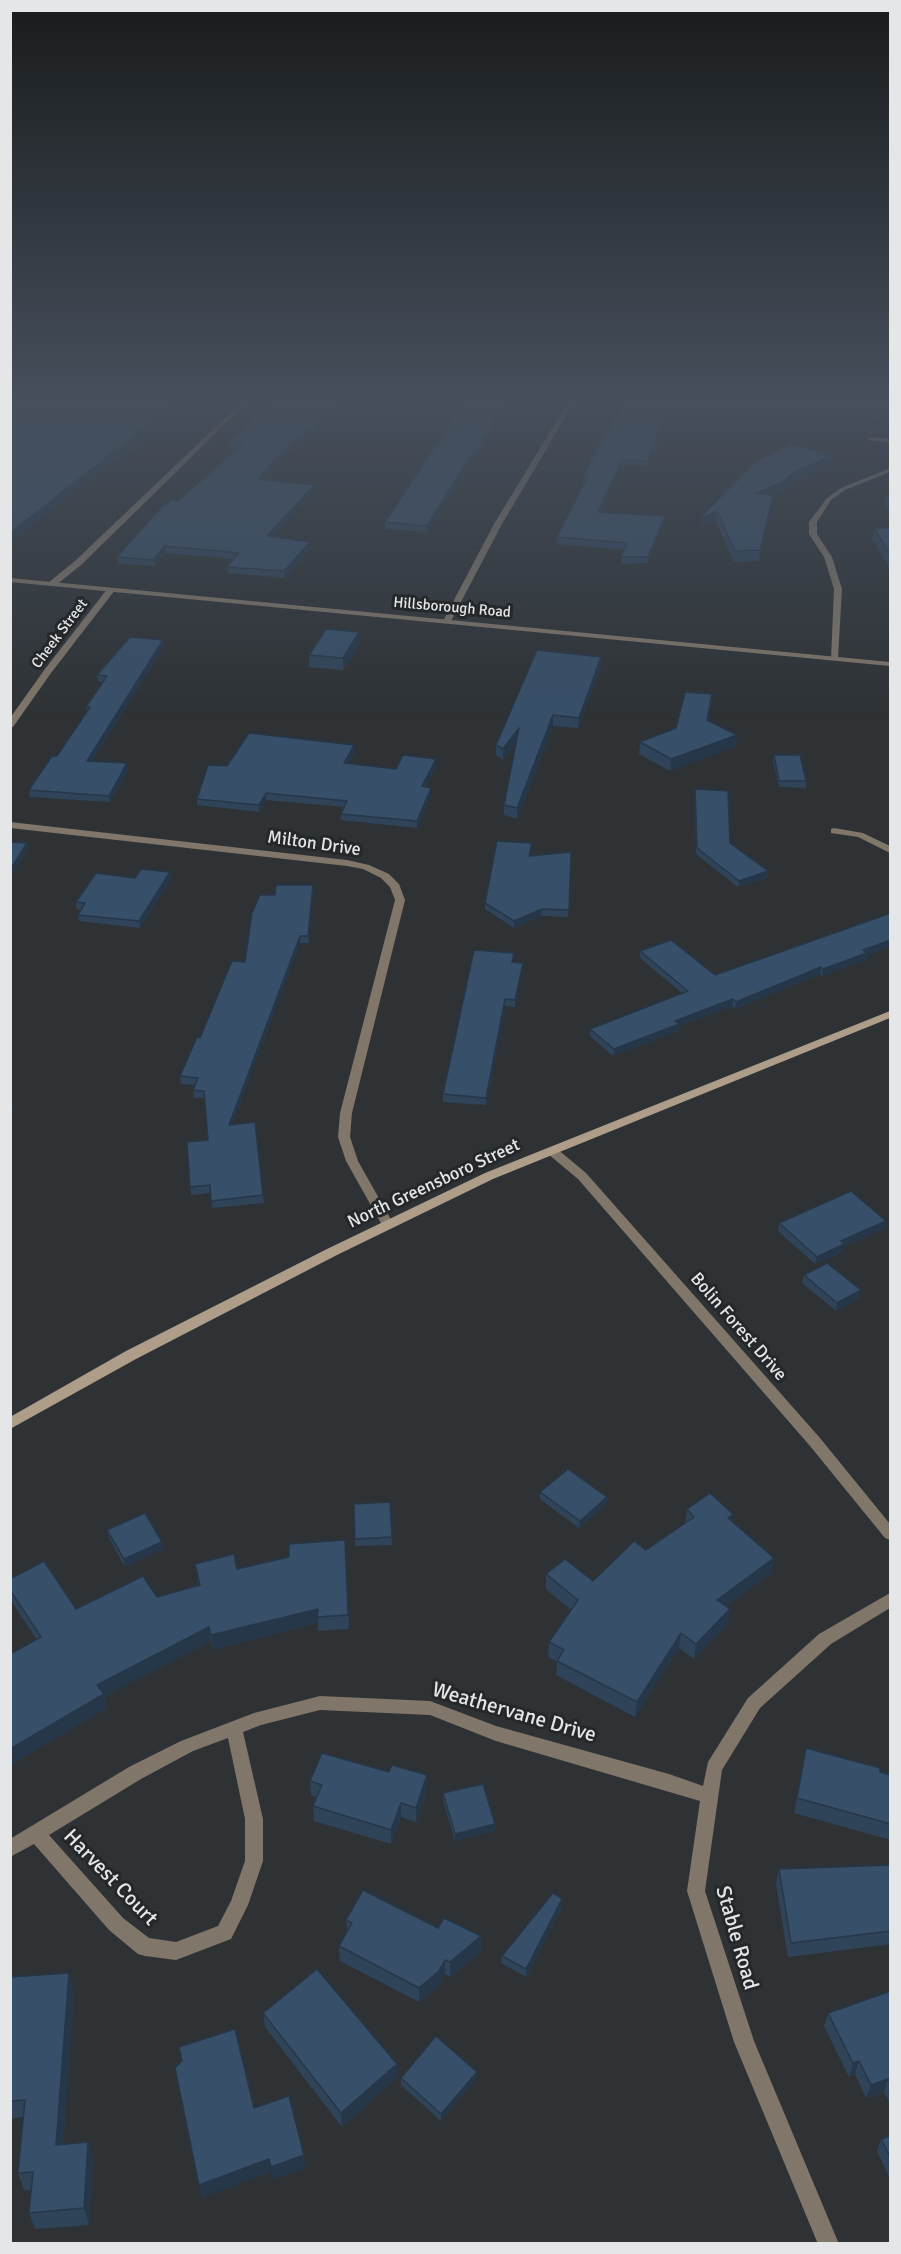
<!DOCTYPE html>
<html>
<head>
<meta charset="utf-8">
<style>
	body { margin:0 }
	#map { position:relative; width:901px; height:2254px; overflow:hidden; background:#2e3235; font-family:Signika,sans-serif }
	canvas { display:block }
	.frame { position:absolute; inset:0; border:12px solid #e4e6e8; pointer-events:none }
</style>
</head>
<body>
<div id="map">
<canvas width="901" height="2254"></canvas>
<div class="frame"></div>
</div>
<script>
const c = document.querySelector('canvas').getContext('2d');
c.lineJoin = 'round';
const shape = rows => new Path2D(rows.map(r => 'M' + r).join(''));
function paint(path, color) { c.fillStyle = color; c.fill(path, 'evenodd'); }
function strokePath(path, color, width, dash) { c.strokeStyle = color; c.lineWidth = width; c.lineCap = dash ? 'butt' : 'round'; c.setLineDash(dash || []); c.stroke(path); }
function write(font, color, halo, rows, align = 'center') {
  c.font = font + ' Signika,sans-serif'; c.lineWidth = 6; c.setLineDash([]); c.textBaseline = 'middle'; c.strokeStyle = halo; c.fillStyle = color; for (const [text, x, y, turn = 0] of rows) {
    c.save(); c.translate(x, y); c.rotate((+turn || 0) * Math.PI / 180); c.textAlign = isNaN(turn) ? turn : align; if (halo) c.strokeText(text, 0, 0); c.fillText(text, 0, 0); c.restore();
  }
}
const minor = shape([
	[245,399,251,399,81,565,55,586,49,586,49,582,75,561,245,399],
	[570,399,576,399,502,524,451,621,444,623,443,621,494,524,570,399],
	[870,437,890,439,890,443,868,440,868,438,870,437],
	[890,468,890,472,845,490,831,500,817,522,817,534,832,557,842,589,838,658,831,660,834,589,824,557,809,534,809,522,827,498,841,488,890,468],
	[108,588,115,590,51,673,13,727,10,727,10,718,45,669,108,588],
	[10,822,347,860,369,865,389,874,399,884,405,900,352,1113,350,1137,358,1161,394,1225,393,1228,383,1228,382,1225,346,1161,338,1137,340,1113,395,900,390,887,381,878,363,869,347,866,10,828,10,822],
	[834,828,863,833,890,846,890,853,858,837,831,833,831,829,834,828],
	[552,1147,556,1148,586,1173,820,1438,890,1524,890,1540,885,1538,810,1446,578,1179,548,1154,546,1151,552,1147],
	[890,1593,890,1608,831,1644,760,1708,722,1770,705,1891,754,2041,839,2244,818,2244,734,2042,687,1891,700,1801,496,1741,430,1715,320,1710,261,1725,243,1732,263,1819,263,1861,248,1905,231,1939,176,1960,145,1956,138,1954,109,1930,34,1844,10,1857,10,1839,129,1767,181,1741,254,1713,320,1696,430,1701,496,1726,669,1774,703,1786,708,1762,748,1698,819,1634,890,1593],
	[228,1738,245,1819,245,1861,231,1901,218,1926,176,1942,149,1938,123,1918,49,1835,141,1779,193,1751,228,1738]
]);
const tertiary = shape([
	[10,578,890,662,890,666,10,582,10,578]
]);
const secondary = shape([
	[890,1011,890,1018,493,1179,337,1255,136,1359,10,1429,10,1417,126,1351,327,1249,485,1173,890,1011]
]);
const wall = shape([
	[10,399,187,399,119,460,115,459,10,543],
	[275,399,347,399,330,418,327,418,315,435,309,434,303,441,299,440,264,480,314,485,314,492,272,536,311,548,285,578,228,573,227,567,234,559,165,553,154,566,118,564,117,557,168,504,179,500,238,449,231,448,230,442],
	[620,399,891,399,882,419,846,416,666,417,666,420,647,467,622,465,600,512,664,523,647,563,621,564,621,557,624,550,557,544,557,537,585,482,583,482,583,476,627,399],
	[456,401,513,403,499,417,483,447,467,467,427,532,385,529,385,522,460,410,456,407],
	[832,456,831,466,792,482,785,490,773,496,772,506,759,561,734,562,716,522,702,528,701,526,702,516],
	[891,495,891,508,885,507,886,497],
	[874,528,891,528,891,570,872,539],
	[163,640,164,646,92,761,128,770,110,802,30,797,29,790,57,756,87,712,86,707,103,682,98,681,97,675],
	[360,644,343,670,309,667,309,655],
	[601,667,578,728,553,726,517,819,504,815,504,805,517,742,503,760,496,755,496,745],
	[712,694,711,705,708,720,736,746,670,771,639,754,640,742,676,728],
	[355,752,348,763,396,769,436,759,436,766,425,787,431,794,417,828,341,820,341,814,344,807,266,800,259,812,197,805,197,799,227,766],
	[774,755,806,781,806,788,779,787,773,761],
	[695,789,730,843,768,871,767,878,738,887,696,854],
	[532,843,530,856,571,852,568,917,541,916,514,928,485,909,485,903],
	[170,872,171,879,140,928,79,921,78,915,81,910,77,909,76,902],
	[313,885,313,892,309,943,300,943,232,1124,255,1122,264,1203,212,1208,211,1193,191,1195,187,1142,208,1140,204,1098,194,1098,193,1090,195,1085,181,1084,180,1076,200,1038,245,962,275,895],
	[891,913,891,946,867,956,866,960,822,976,820,974,735,1009,732,1006,679,1026,678,1031,613,1056,590,1036,590,1029,682,993,640,958,640,951,715,975],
	[513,962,522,970,515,1007,505,1006,486,1105,443,1102,443,1094],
	[886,1221,885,1228,843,1247,843,1252,815,1264,778,1231,779,1223],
	[804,1275,859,1298,836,1311,802,1283],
	[540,1492,607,1497,606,1505,579,1528,540,1499],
	[390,1502,392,1545,355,1546,354,1504],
	[687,1509,732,1522,774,1558,771,1573,726,1606,728,1624,694,1659,679,1648,635,1717,556,1675,557,1662,548,1657,549,1642,571,1610,546,1589,546,1574,593,1581,646,1550,685,1523],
	[107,1530,162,1542,163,1549,125,1567,109,1538],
	[345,1540,349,1629,318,1631,318,1623,213,1650,211,1641,104,1697,107,1708,10,1765,10,1654,37,1640,10,1599,10,1579,76,1609,157,1597,199,1586,195,1564,237,1569,289,1557],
	[806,1748,891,1775,891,1840,794,1813],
	[310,1781,427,1790,416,1822,401,1817,391,1844,314,1821,313,1806,317,1797,311,1795],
	[443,1793,495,1824,495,1831,455,1841,443,1801],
	[891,1865,891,1944,788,1957,776,1884,779,1869],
	[562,1899,562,1907,526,1977,501,1963,502,1956],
	[346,1920,438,1928,481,1936,481,1951,450,1977,445,1974,439,1986,419,2002,340,1961,339,1946,347,1932],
	[10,1977,74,1991,63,2144,88,2142,93,2158,89,2225,35,2229,29,2213,31,2190,24,2190,18,2173,23,2117,10,2119],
	[891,1991,891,2106,884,2092,866,2098,855,2074,849,2077,824,2026,828,2013],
	[263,2013,397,2064,397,2077,342,2127,265,2027],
	[401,2078,476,2078,441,2121,401,2085],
	[891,2135,891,2181,877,2151,881,2139]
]);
const shadedWall = shape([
	[177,399,187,399,119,460,118,451],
	[342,399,347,399,330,418,330,412],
	[511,399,515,399,513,403,499,417,483,447,467,467,427,532,427,526,467,461,499,411],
	[326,412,327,418,315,435,315,429],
	[891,412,891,418,882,419,883,414],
	[666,414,666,420,647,467,647,461],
	[309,428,309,434,303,441,303,435],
	[299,434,299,440,259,486,258,479],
	[114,451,115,459,10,543,10,533],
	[832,456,831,466,792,482,785,490,773,496,772,506,759,561,760,550,755,494,794,472],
	[622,459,622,465,597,518,598,512],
	[314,485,314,492,267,542,267,536],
	[717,511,716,522,702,528,703,517],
	[665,516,664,523,647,563,648,557],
	[310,542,311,548,285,578,284,571],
	[165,546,165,553,154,566,153,560],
	[359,632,360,644,343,670,343,658],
	[163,640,164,646,88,767,87,761],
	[601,657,601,667,578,728,579,718],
	[712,694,711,705,705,731,707,720],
	[553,715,553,726,517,819,517,808],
	[519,728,519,739,503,760,503,749],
	[737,735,736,746,670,771,671,759],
	[354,745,355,752,344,769,344,763],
	[436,759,436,766,422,792,422,786],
	[127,763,128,770,110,802,109,796],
	[431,788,431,794,417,828,417,821],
	[266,793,266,800,259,812,259,805],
	[27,843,28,849,10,879,10,870],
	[768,871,767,878,738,887,739,881],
	[170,872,171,879,140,928,139,921],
	[313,885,313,892,309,943,308,936],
	[542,909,541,916,514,928,514,921],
	[300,936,300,943,229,1132,229,1125],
	[891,940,891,946,867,956,866,960,822,976,823,969,863,950],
	[523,963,522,970,515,1007,515,1000],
	[821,967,820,974,735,1009,736,1002],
	[505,999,505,1006,486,1105,486,1098],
	[733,999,732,1006,679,1026,678,1031,613,1056,614,1049,675,1021],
	[12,1101,14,1108,10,1110,10,1102],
	[886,1221,885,1228,843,1247,843,1252,815,1264,817,1257,841,1241],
	[861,1290,859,1298,836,1311,837,1303],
	[607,1497,606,1505,579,1528,580,1521],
	[733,1514,731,1529,728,1518],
	[162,1542,163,1549,125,1567,124,1559],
	[774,1558,771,1573,715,1615,717,1600],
	[318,1609,318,1623,213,1650,211,1635],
	[730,1609,728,1624,694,1659,696,1644],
	[209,1627,211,1641,104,1697,107,1708,10,1765,10,1749,97,1685],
	[681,1633,679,1648,635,1717,637,1702],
	[427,1775,427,1790,416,1822,416,1808],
	[401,1803,401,1817,391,1844,391,1830],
	[495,1824,495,1831,455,1841,455,1834],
	[562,1899,562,1907,526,1977,526,1969],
	[481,1936,481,1951,450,1977,450,1962],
	[445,1960,445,1974,439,1986,419,2002,419,1988],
	[69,1973,74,1991,62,2162,56,2145],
	[859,2061,855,2074,849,2077,853,2063],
	[397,2064,397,2077,342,2127,341,2113],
	[477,2072,476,2078,441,2121,441,2114],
	[888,2079,884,2092,866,2098,871,2085],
	[88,2142,93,2158,89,2225,84,2208],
	[304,2155,305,2168,273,2180,271,2167],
	[269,2159,271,2172,202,2198,199,2185]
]);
const building = shape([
	[10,399,177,399,118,451,114,451,10,533,10,399],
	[275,399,342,399,330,412,326,412,315,429,309,428,303,435,299,434,258,479,314,485,267,536,310,542,284,571,227,567,239,553,165,546,153,560,117,557,164,504,168,504,172,500,179,500,244,443,230,442,275,399],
	[457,399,511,399,499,411,483,441,467,461,427,526,385,522,462,406,456,401,457,399],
	[627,399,891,399,891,412,883,414,847,410,661,411,666,414,647,461,622,459,598,512,665,516,648,557,621,557,627,543,557,537,588,476,583,476,599,445,627,399],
	[791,444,832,456,794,472,786,480,755,494,773,495,760,550,735,551,717,511,703,517,702,516,756,461,791,444],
	[874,528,891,528,891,556,874,528],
	[326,629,359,632,343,658,309,655,326,629],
	[130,637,163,640,87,761,127,763,109,796,29,790,52,756,57,756,90,707,86,707,107,676,97,675,130,637],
	[537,650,601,657,579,718,553,715,517,808,504,805,519,728,503,749,496,745,537,650],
	[685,692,712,694,707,720,737,735,671,759,640,742,676,728,685,692],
	[249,733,354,745,344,763,396,769,403,755,436,759,422,786,431,788,417,821,341,814,347,801,266,793,259,805,197,799,208,765,227,766,249,733],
	[774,755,800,755,806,781,779,781,774,755],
	[695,789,728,791,730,843,768,871,739,881,697,848,695,789],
	[497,841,532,843,529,856,571,852,569,910,542,909,514,921,485,903,497,841],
	[10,842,27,843,10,870,10,842],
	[141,869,170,872,139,921,78,915,85,903,76,902,96,873,135,878,141,869],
	[276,885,313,885,308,936,300,936,229,1125,255,1122,263,1195,211,1201,210,1185,190,1187,187,1142,208,1140,204,1091,193,1090,198,1078,180,1076,197,1037,200,1038,232,961,245,962,252,913,260,895,275,895,276,885],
	[891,913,891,940,863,950,867,953,823,969,821,967,736,1002,733,999,675,1021,679,1024,614,1049,590,1029,688,991,640,951,671,940,715,975,891,913],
	[474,950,514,953,512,962,523,963,515,1000,505,999,486,1098,443,1094,474,950],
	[851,1191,886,1221,841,1241,844,1244,817,1257,779,1223,851,1191],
	[827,1263,861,1290,837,1303,804,1275,827,1263],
	[568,1469,607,1497,580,1521,540,1492,568,1469],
	[710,1493,733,1514,728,1518,774,1558,717,1600,730,1609,696,1644,681,1633,637,1702,557,1661,564,1650,549,1642,578,1600,546,1574,565,1559,593,1581,634,1541,646,1550,694,1517,687,1509,710,1493],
	[390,1502,392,1537,355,1539,354,1504,390,1502],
	[145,1513,162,1542,124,1559,107,1530,145,1513],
	[345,1540,348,1615,317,1617,318,1609,211,1635,209,1627,97,1685,104,1694,10,1749,10,1654,41,1637,10,1590,10,1579,44,1561,76,1609,143,1576,157,1597,200,1585,195,1564,234,1554,237,1569,289,1557,289,1544,345,1540],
	[806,1748,880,1768,880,1772,891,1775,891,1824,797,1798,806,1748],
	[322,1753,389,1772,392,1765,427,1775,416,1808,401,1803,391,1830,313,1806,322,1785,310,1781,322,1753],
	[483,1784,495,1824,455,1834,443,1793,483,1784],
	[891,1865,891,1931,791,1943,779,1869,891,1865],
	[363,1890,438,1928,444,1918,481,1936,450,1962,445,1960,439,1971,419,1988,339,1946,352,1923,346,1920,363,1890],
	[553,1893,562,1899,526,1969,502,1956,553,1893],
	[317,1969,397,2064,341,2113,263,2013,317,1969],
	[69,1973,56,2145,88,2142,84,2208,29,2213,33,2172,18,2173,25,2100,10,2101,10,1977,69,1973],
	[891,1991,891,2084,888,2079,871,2085,859,2061,853,2063,828,2013,891,1991],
	[235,2029,254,2108,289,2096,304,2155,271,2167,269,2159,199,2185,175,2068,182,2061,179,2047,235,2029],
	[436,2036,477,2072,441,2114,401,2078,436,2036],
	[891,2136,891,2158,881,2139,891,2136]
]);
const farStreetnames = [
	["Hillsborough Road",452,608,5],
	["Cheek Street",60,634,-53]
];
const streetNames = [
	["Milton Drive",314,844,8],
	["North Greensboro Street",434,1184,-25],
	["Bolin Forest Drive",738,1327,49]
];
const nearStreetnames = [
	["Weathervane Drive",514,1713,16],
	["Harvest Court",110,1878,46],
	["Stable Road",736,1938,74]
];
paint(minor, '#80766a');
paint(tertiary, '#80766a');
paint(secondary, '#ad9d89');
paint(wall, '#2f4459');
paint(shadedWall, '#263749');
paint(building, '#374f68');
strokePath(building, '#263749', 1.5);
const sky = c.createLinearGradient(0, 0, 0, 715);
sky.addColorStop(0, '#191c1d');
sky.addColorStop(0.56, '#464f5c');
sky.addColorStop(1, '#464f5c00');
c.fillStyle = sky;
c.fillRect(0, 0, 901, 715);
write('15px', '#e4e6e8', '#24282b', farStreetnames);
write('18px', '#e4e6e8', '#24282b', streetNames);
write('21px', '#e4e6e8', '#24282b', nearStreetnames);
</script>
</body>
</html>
